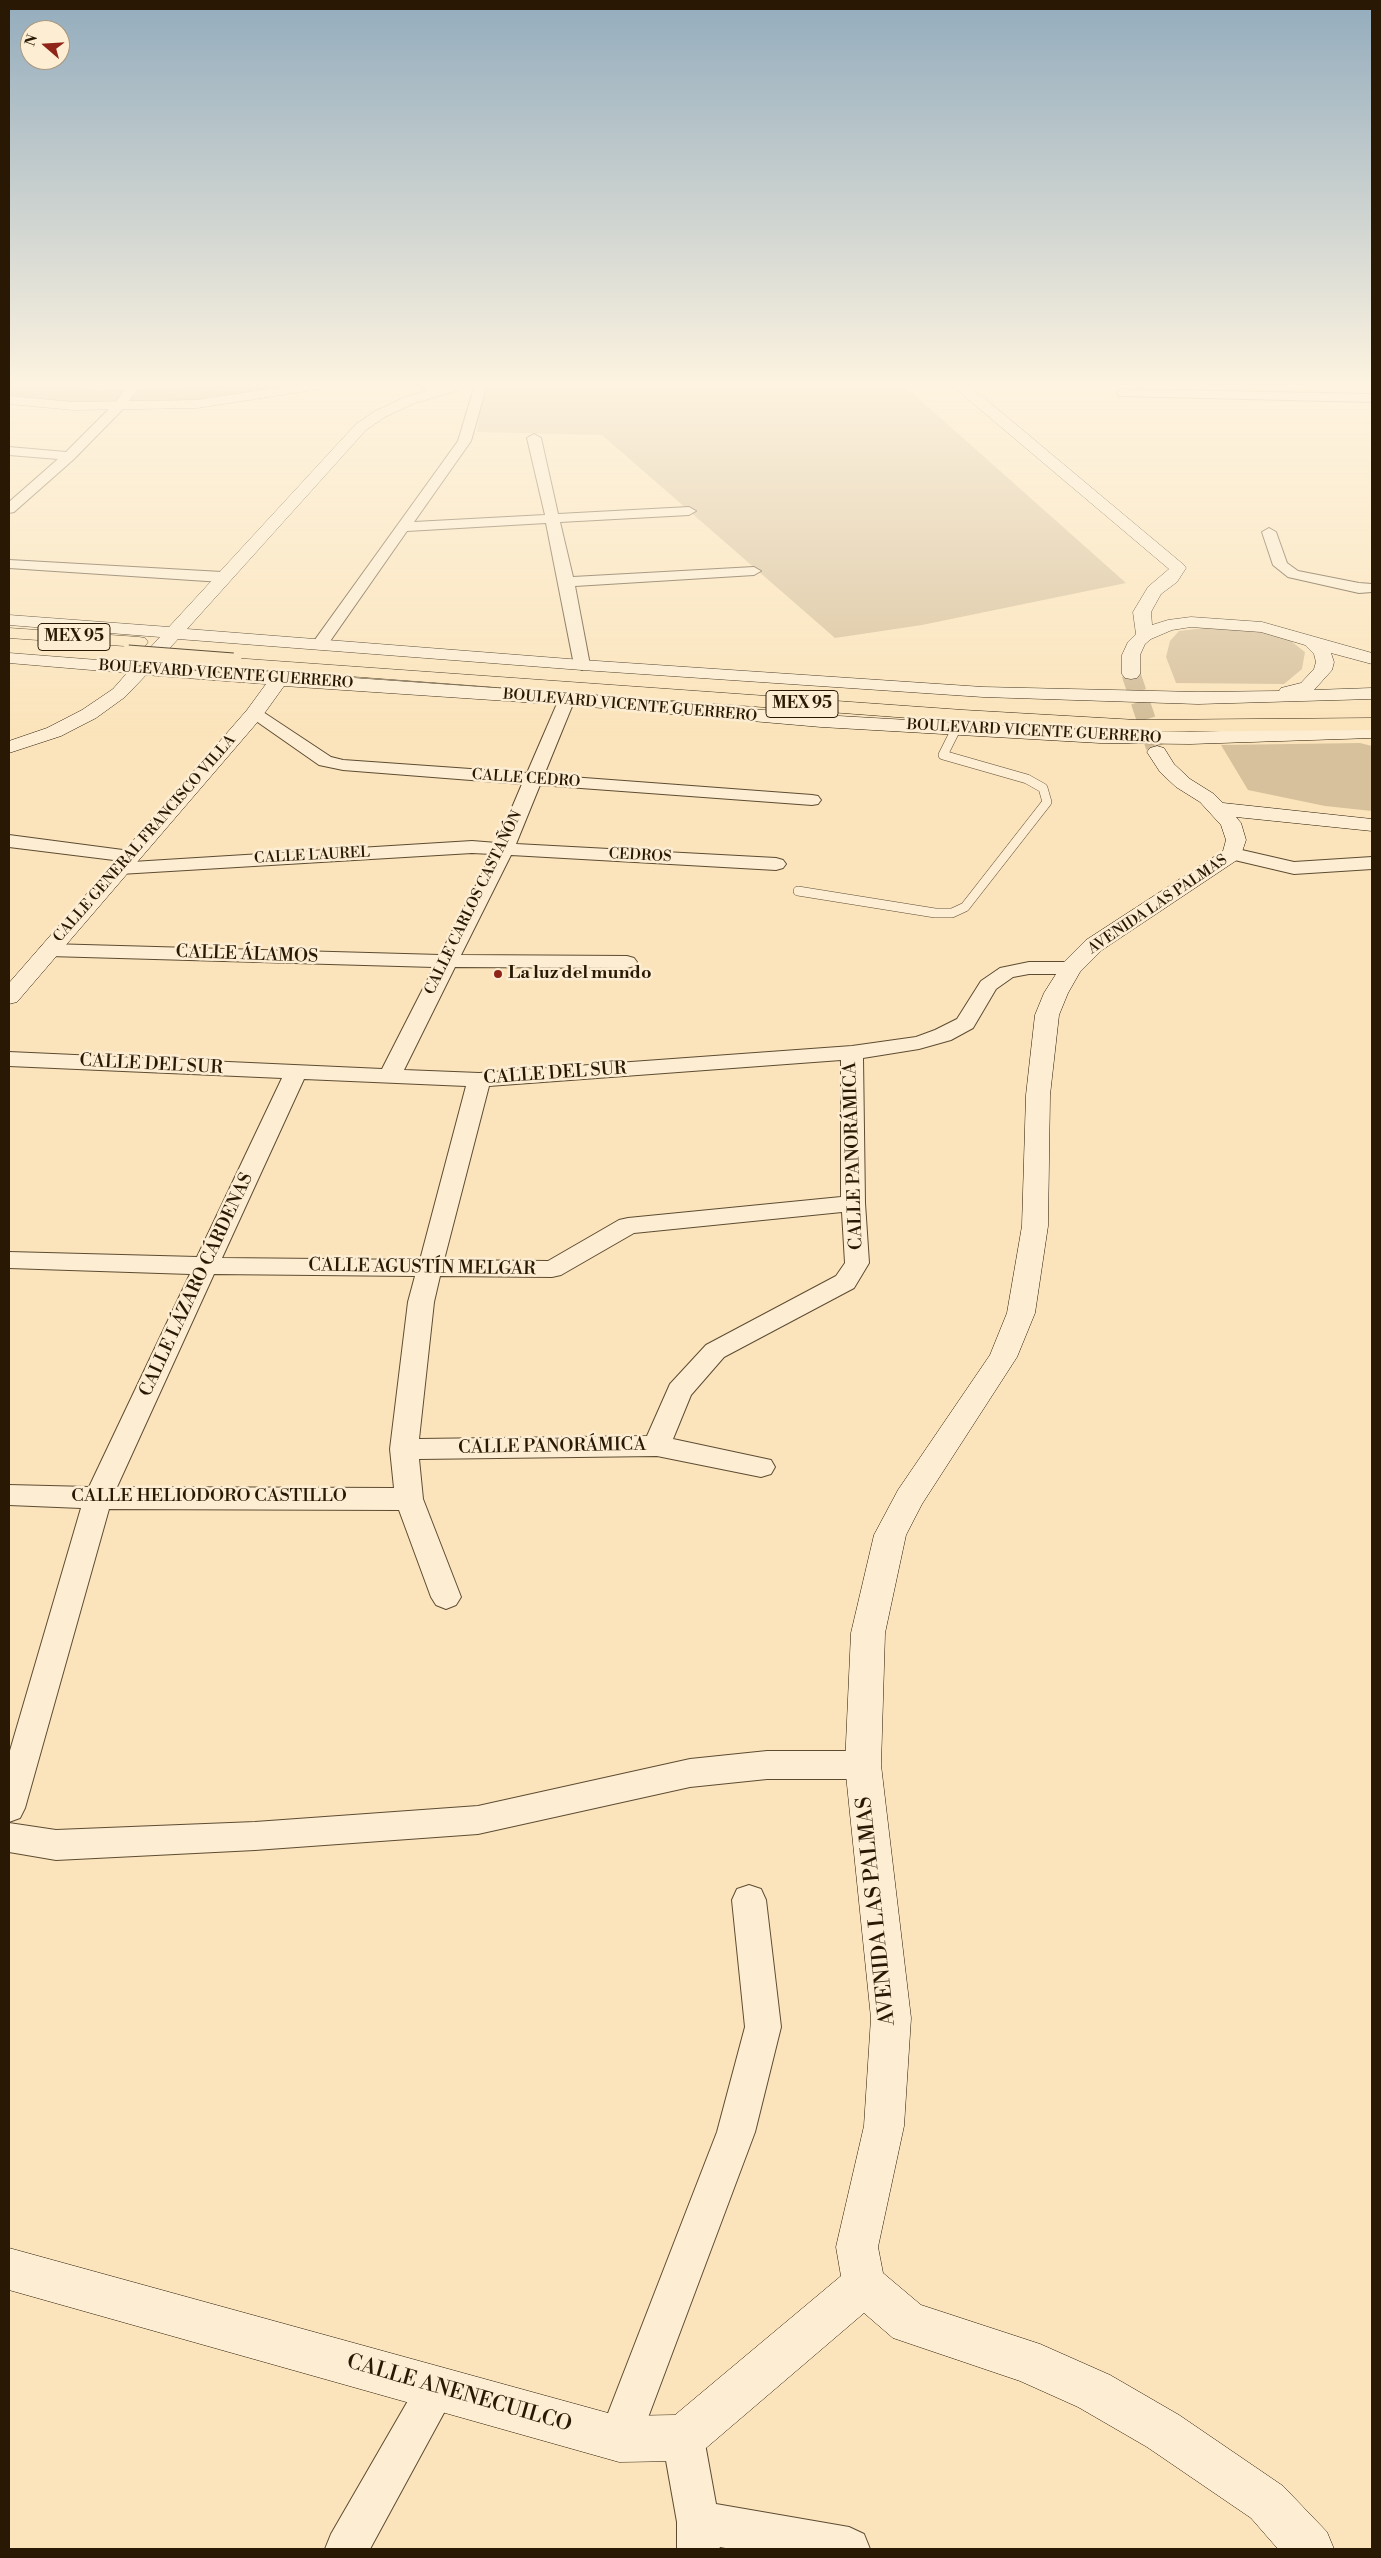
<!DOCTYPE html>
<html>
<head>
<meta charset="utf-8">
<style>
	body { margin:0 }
	#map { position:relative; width:1381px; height:2558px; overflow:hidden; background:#fbe4bb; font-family:"Libre Bodoni",serif }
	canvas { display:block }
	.frame { position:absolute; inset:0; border:10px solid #291904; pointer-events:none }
	.north { position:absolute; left:20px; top:20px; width:50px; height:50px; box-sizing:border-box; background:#fcedd3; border:1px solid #a89880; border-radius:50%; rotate:289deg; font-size:14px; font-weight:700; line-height:20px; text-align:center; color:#291904 }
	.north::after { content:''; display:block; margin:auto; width:18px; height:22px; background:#8f2418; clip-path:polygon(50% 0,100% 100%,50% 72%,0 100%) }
</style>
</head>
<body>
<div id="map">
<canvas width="1381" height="2558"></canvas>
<div class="frame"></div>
<div class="north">N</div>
</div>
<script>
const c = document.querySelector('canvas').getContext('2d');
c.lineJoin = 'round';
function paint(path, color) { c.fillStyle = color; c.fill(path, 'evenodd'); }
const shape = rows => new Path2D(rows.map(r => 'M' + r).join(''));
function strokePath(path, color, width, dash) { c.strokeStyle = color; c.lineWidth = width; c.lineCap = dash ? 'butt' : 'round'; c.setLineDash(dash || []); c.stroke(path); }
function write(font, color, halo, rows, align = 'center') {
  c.font = font + ' "Libre Bodoni",serif'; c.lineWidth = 5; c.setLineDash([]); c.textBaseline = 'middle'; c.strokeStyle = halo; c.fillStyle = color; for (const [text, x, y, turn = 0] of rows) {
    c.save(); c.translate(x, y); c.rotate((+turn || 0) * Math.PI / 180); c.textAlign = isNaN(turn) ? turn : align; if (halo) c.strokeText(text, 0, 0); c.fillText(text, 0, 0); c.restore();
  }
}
const green = shape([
	[496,381,899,381,1126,583,922,625,835,638,602,435,477,432,482,396],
	[1211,627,1249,629,1287,638,1305,652,1302,669,1284,684,1176,683,1166,657,1170,641,1179,631],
	[1360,743,1372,746,1372,811,1325,806,1248,790,1221,745]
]);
const river = shape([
	[9,381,53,385,153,387,209,385,237,381,312,381,308,387,298,390,209,403,153,405,53,403,9,397,9,381]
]);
const secondaryTunnel = shape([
	[1131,674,1157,752]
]);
const lane = shape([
	[798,891,935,913,952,913,965,907,1047,802,1043,788,1027,779,943,755,956,729]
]);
const street = shape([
	[132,381,144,381,123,409,74,459,14,512,9,513,9,502,58,459,9,455,9,447,66,452,115,403,132,381],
	[410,381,426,381,444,392,442,395,434,395,410,381],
	[476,381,488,381,471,441,414,522,545,515,527,438,534,434,541,438,558,514,689,507,696,511,689,515,560,522,573,577,754,567,761,571,754,575,575,586,590,665,582,670,574,665,546,523,407,531,326,647,314,647,312,644,314,641,458,441,476,381],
	[1123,389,1372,394,1372,402,1119,396,1117,393,1119,390,1123,389],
	[1269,528,1276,532,1287,563,1298,571,1359,583,1372,584,1372,592,1359,593,1288,577,1273,565,1262,532,1269,528],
	[9,560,222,572,230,577,222,582,9,568,9,560],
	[567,694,575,699,544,775,812,795,818,796,821,800,818,804,812,805,540,785,516,844,776,858,783,860,786,864,783,868,776,870,511,855,461,955,627,956,634,958,637,962,634,966,627,968,455,967,404,1070,479,1073,852,1046,916,1037,935,1030,957,1019,981,981,1000,968,1029,962,1071,962,1078,964,1081,968,1078,972,1071,974,1029,974,1013,977,996,989,973,1028,951,1040,919,1049,863,1058,865,1203,869,1263,854,1288,724,1357,691,1395,673,1439,771,1460,775,1467,771,1474,761,1477,657,1456,419,1459,423,1499,461,1597,456,1605,446,1609,436,1605,431,1597,399,1510,109,1509,25,1808,20,1818,9,1822,9,1754,81,1508,9,1505,9,1485,89,1487,190,1274,9,1268,9,1252,197,1257,282,1078,9,1066,9,1052,382,1069,434,967,49,956,42,954,39,950,42,946,49,944,440,955,492,854,472,853,120,874,113,872,110,868,113,864,130,862,9,847,9,835,138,852,140,856,138,860,132,862,472,841,497,843,522,784,343,770,319,765,246,714,248,710,260,710,331,757,343,760,527,773,559,699,567,694],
	[841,1060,841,1197,628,1218,619,1220,548,1261,444,1260,489,1086,841,1060],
	[304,1079,466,1086,420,1260,222,1258,304,1079],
	[842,1212,845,1263,836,1276,706,1345,670,1384,647,1436,419,1439,434,1302,440,1276,552,1277,561,1275,634,1233,842,1212],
	[214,1274,415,1276,408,1302,390,1449,394,1488,117,1487,214,1274],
	[1233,848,1294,862,1372,857,1372,869,1294,874,1226,858,1224,854,1226,850,1233,848],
	[767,1751,863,1751,874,1755,879,1765,874,1775,863,1779,767,1779,690,1787,478,1834,255,1850,56,1860,9,1852,9,1823,56,1830,255,1822,478,1806,690,1759,767,1751],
	[749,1885,761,1889,766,1900,781,2027,755,2132,640,2439,634,2454,619,2460,604,2454,598,2439,717,2132,745,2027,732,1900,737,1889,749,1885],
	[438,2367,452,2373,458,2387,370,2549,325,2549,331,2534,424,2373,438,2367],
	[683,2417,698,2423,704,2438,716,2504,849,2527,864,2534,870,2549,731,2549,720,2547,719,2549,677,2549,677,2522,662,2438,668,2423,683,2417]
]);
const secondary = shape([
	[12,381,98,382,242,381,235,385,182,389,98,390,19,385,12,381],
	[321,381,353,381,346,385,197,408,73,410,9,404,9,396,73,402,197,400,321,381],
	[461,381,483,381,481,384,415,403,385,417,366,430,187,629,582,660,983,687,1198,692,1279,691,1281,688,1301,683,1314,669,1316,662,1314,654,1305,645,1261,632,1191,627,1172,630,1151,639,1145,644,1140,655,1140,674,1137,678,1131,679,1125,678,1122,674,1122,655,1128,642,1136,634,1133,612,1148,587,1169,569,950,384,950,381,964,381,1184,565,1186,568,1177,582,1161,594,1151,612,1152,625,1168,620,1191,617,1262,622,1372,653,1372,664,1331,653,1334,662,1332,670,1314,690,1372,688,1372,699,1198,704,983,697,582,670,178,639,155,664,567,693,821,715,1100,731,1190,732,1372,726,1372,738,1190,744,1100,743,821,727,567,705,284,686,261,718,17,1002,9,1004,9,983,247,710,266,684,146,675,125,697,96,718,61,736,9,753,9,741,47,728,82,710,113,689,127,673,9,663,9,653,136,663,160,637,9,625,9,615,169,627,356,424,375,411,405,397,461,381],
	[1157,746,1164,748,1174,764,1190,779,1214,794,1223,803,1372,819,1372,831,1236,817,1241,823,1246,840,1240,858,1102,950,1080,972,1068,993,1059,1015,1050,1095,1048,1226,1035,1313,1017,1357,922,1504,906,1535,885,1633,881,1765,911,2018,904,2126,878,2247,883,2273,921,2305,1040,2344,1110,2375,1179,2415,1283,2486,1327,2532,1334,2549,1278,2549,1251,2518,1147,2447,1078,2407,1020,2381,893,2338,864,2313,699,2454,683,2461,619,2462,9,2290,9,2248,619,2416,675,2415,841,2276,836,2247,864,2126,871,2018,845,1765,851,1633,874,1535,898,1490,990,1355,1007,1313,1022,1226,1026,1095,1035,1015,1044,993,1063,963,1086,940,1223,851,1226,840,1221,825,1200,802,1176,787,1160,772,1147,752,1150,748,1157,746]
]);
const highway = shape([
	[9,628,139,637,145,638,148,642,145,646,139,647,9,638,9,628],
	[233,658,963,710,1137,720,1372,718,1372,730,1137,732,963,722,227,667,224,663,227,659,233,658]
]);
const highwayBridge = shape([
	[128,655,233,663]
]);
const markers = [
	[498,974,5,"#8f2418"]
];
const farStreetnames = [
	["BOULEVARD VICENTE GUERRERO",226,675,4],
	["BOULEVARD VICENTE GUERRERO",630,706,5],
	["BOULEVARD VICENTE GUERRERO",1034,732,3],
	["CALLE CEDRO",526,779,4],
	["CALLE GENERAL FRANCISCO VILLA",145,839,-49],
	["CALLE LAUREL",312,856,-3],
	["CEDROS",640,856,3],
	["CALLE CARLOS CASTAÑÓN",474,903,-64],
	["AVENIDA LAS PALMAS",1158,905,-34]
];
const shields = [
	[74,637,72],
	[802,704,72]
];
const shieldNames = [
	["MEX 95",74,637],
	["MEX 95",802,704]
];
const streetNames = [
	["CALLE ÁLAMOS",247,955,2],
	["CALLE DEL SUR",151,1065,3],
	["CALLE DEL SUR",555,1074,-4],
	["CALLE PANORÁMICA",854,1156,-92],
	["CALLE AGUSTÍN MELGAR",422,1268,1],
	["CALLE LÁZARO CÁRDENAS",197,1285,-65],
	["CALLE PANORÁMICA",552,1447,-1],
	["CALLE HELIODORO CASTILLO",209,1497]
];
const poiNames = [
	["La luz del mundo",508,974]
];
const nearStreetnames = [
	["AVENIDA LAS PALMAS",877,1911,-96],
	["CALLE ANENECUILCO",459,2394,16]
];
paint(green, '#d7c19c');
paint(river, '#b49f7d');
strokePath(secondaryTunnel, '#d1bb96', 19, [19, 10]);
strokePath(lane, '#5e4c32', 10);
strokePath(street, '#5e4c32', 2);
strokePath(secondary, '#291904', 1);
strokePath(highway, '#291904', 1);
strokePath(lane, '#fcedd3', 9);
paint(street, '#fcedd3');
paint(secondary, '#fcedd3');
paint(highway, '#fbe4bb');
strokePath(highwayBridge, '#291904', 21, []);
strokePath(highwayBridge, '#fbe4bb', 19);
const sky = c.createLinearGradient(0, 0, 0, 739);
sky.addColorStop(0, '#93acbd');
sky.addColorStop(0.52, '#fdf3e0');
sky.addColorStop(1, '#fdf3e000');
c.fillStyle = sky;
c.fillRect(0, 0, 1381, 739);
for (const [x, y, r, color] of markers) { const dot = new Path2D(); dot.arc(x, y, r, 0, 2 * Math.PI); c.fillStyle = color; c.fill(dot); strokePath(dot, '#fcedd3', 2); }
write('15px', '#291904', '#fcedd3', farStreetnames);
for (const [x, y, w] of shields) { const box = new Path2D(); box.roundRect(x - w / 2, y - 13.5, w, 27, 4); c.fillStyle = '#fcedd3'; c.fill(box); strokePath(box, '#291904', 1); }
write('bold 16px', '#291904', null, shieldNames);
write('18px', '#291904', '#fcedd3', streetNames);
write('bold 18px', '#291904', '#fcedd3', poiNames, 'left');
write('21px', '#291904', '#fcedd3', nearStreetnames);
</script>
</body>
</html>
